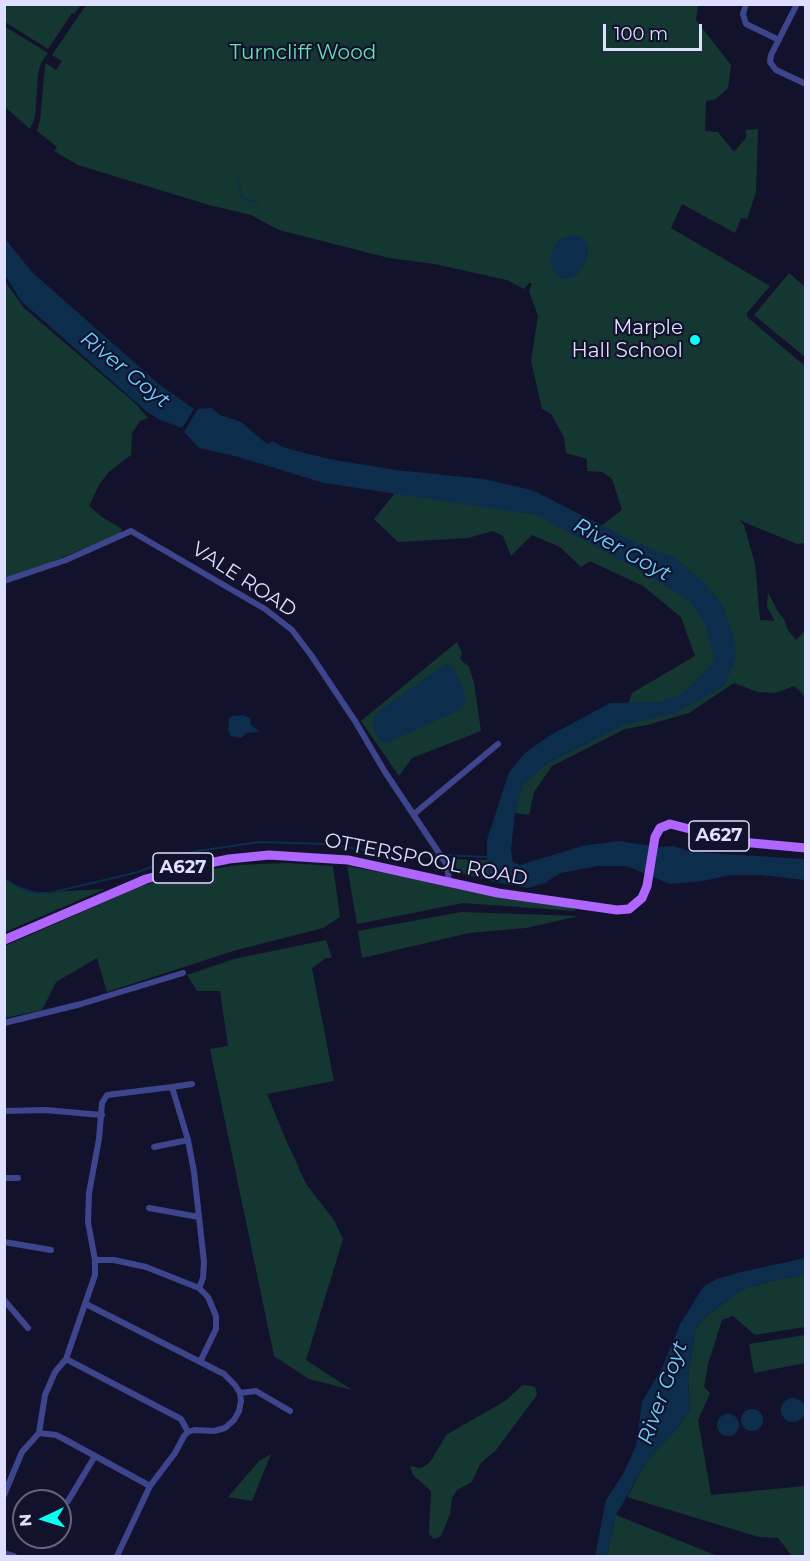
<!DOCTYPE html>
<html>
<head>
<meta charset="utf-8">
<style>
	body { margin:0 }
	#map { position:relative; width:810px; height:1561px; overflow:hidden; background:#13122d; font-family:Montserrat,sans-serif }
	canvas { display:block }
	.frame { position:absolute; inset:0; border:6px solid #dedfff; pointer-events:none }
	.north { position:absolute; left:12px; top:1489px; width:60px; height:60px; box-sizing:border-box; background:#13122d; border:2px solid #646481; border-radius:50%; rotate:266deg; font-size:16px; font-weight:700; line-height:24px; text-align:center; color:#dedfff }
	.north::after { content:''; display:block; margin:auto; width:21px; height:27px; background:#0bfef2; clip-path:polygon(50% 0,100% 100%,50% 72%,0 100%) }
	.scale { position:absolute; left:603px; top:24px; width:99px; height:27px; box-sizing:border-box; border:3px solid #dedfff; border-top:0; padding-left:8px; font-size:18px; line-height:21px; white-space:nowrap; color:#dedfff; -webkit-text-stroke:4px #13122d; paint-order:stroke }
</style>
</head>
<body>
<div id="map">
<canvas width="810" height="1561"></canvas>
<div class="frame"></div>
<div class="north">N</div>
<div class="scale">100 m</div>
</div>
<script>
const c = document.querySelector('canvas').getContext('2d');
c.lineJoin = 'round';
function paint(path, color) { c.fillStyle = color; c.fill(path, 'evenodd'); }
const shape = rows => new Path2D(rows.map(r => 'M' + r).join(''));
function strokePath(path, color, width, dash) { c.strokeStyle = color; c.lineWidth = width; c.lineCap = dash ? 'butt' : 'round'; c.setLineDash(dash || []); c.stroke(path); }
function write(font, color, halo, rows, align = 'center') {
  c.font = font + ' Montserrat,sans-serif'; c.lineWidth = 4.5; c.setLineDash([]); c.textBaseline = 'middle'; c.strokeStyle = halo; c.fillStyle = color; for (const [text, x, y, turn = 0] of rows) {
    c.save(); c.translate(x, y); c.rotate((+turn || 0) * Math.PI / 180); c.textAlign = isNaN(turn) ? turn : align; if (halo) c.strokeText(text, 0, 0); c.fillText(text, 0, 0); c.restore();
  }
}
const green = shape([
	[4,5,5,4,81,5,74,14,72,13,48,49,5,22],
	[86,5,698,5,696,20,731,65,728,88,716,99,706,101,705,131,718,132,734,152,746,138,746,130,758,129,756,192,747,219,741,218,735,233,682,204,671,228,770,286,747,313,747,317,805,366,805,543,797,544,739,520,744,525,755,564,760,620,775,621,767,607,768,592,778,612,784,619,788,630,796,640,805,631,805,700,802,693,794,686,775,693,758,692,734,683,689,713,647,725,625,729,552,766,534,792,529,815,515,813,522,785,549,762,623,725,625,713,632,693,695,656,681,617,643,586,590,561,581,567,560,547,532,535,511,556,503,536,493,531,468,538,398,542,374,519,403,483,447,486,593,532,622,510,612,479,602,472,587,471,587,459,566,453,564,437,551,414,542,409,531,361,538,316,529,291,532,283,529,283,524,289,507,280,435,264,389,258,279,230,251,215,209,205,78,165,54,151,57,147,37,131,40,120,45,66,46,63,56,70,62,61,52,55],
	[4,26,48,53,41,63,38,74,35,117,30,129,5,107],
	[789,273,805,287,805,357,754,315],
	[4,280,24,308,135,403,148,418,140,421,132,433,131,455,110,471,100,483,89,506,102,517,122,529,121,533,49,563,4,579],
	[457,642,462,653,460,659,469,667,474,683,481,731,412,758,399,776,361,721],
	[448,859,487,860,487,869,492,878,499,883,464,874,459,871],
	[287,863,333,866,340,917,323,928,233,951,107,992,97,958,56,982,42,1010,5,1018,5,946,139,887,179,874,238,865],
	[347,866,574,908,575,911,463,903,357,924],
	[5,879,20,888,35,893,105,889,5,932],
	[461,912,579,916,526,928,469,933,362,958,358,931],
	[326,940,332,958,326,958,312,968,334,1081,267,1094,286,1140,306,1184,334,1220,343,1239,306,1360,352,1390,309,1379,274,1356,210,1049,228,1046,220,991,197,991,187,975,234,959],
	[805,1275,805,1327,755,1335,733,1316,722,1320,708,1364,704,1387,710,1393,698,1420,711,1495,805,1486,805,1556,792,1556,778,1538,759,1537,627,1497,646,1462,673,1433,690,1411,688,1376,696,1328,709,1314,743,1289,780,1279],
	[805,1335,805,1363,754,1373,749,1344],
	[523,1385,533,1386,536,1389,537,1395,534,1399,496,1450,480,1464,472,1482,457,1490,452,1498,450,1514,441,1536,434,1539,429,1534,431,1491,413,1475,410,1466,420,1468,425,1466,431,1461,446,1435,505,1401],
	[271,1454,252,1501,228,1497,259,1461],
	[616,1515,715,1555,717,1556,607,1556]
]);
const water = shape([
	[572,235,580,237,588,244,588,256,584,265,577,275,568,279,560,278,553,270,550,259,554,245,562,238],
	[5,239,33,273,160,385,194,409,182,428,160,420,147,412,21,301,5,275],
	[211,408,220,415,241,422,267,444,273,441,282,447,329,459,396,470,484,479,532,490,639,544,676,558,703,582,721,602,733,634,736,658,724,686,676,713,624,725,549,762,522,785,515,813,511,850,513,862,520,865,582,846,619,841,658,847,673,846,692,852,805,859,805,880,761,875,731,875,703,881,670,884,627,866,598,866,560,873,545,883,528,888,499,883,492,879,487,869,487,840,509,772,525,753,549,736,610,703,658,702,682,694,715,661,705,624,690,601,639,570,536,515,324,483,235,456,199,448,184,432,198,409],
	[447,663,455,670,466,697,465,703,458,711,387,743,381,742,374,731,374,718,379,711],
	[243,715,250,718,251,725,260,732,246,733,241,738,231,736,228,730,229,718,232,716],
	[805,1258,805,1275,780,1279,743,1289,709,1314,696,1328,688,1376,690,1411,673,1433,646,1462,616,1515,607,1556,595,1556,606,1500,623,1474,636,1446,642,1402,663,1366,680,1324,704,1286,717,1279,741,1272],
	'781 1410a12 12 0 1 1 24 0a12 12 0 1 1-24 0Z',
	'741 1420a11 11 0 1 1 22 0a11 11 0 1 1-22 0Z',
	'717 1425a11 11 0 1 1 22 0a11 11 0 1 1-22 0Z'
]);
const stream = shape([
	[238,178,241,197,258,203],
	[443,855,487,857],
	[4,879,20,888,35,893,50,893,138,872,178,857,197,851,260,842,325,844,403,856,437,855]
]);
const minor = shape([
	[746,4,743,14,746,24,779,40],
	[797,4,771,55,770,62,776,70,806,84],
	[805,4,806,5],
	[4,581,66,560,131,531,265,609,292,630,311,655,355,721,385,772,447,865,449,881],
	[414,814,498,744],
	[4,1023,81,1004,183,973],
	[172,1087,192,1084],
	[4,1111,45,1110,102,1115],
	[154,1147,188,1140],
	[4,1178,18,1178],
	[149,1208,199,1217],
	[4,1242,51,1250],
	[95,1260,114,1260,146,1267,199,1288,208,1297,216,1316,216,1329,200,1362],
	[4,1300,28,1328],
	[86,1304,224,1374,235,1385,240,1393,241,1401,239,1411,234,1420,225,1428,214,1431,194,1430,188,1432,184,1436,175,1453,150,1486,117,1556],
	[66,1359,181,1419,188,1432],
	[240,1393,256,1391,290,1411],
	[39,1433,56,1435,64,1439,150,1486],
	[4,1495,22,1452,39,1433,45,1395,55,1372,66,1359,95,1275,95,1260,88,1222,89,1193,99,1139,102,1103,107,1095,172,1087,188,1140,194,1172,204,1262,203,1278,199,1288],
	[68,1501,95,1456],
	[4,1553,14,1556]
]);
const primary = shape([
	[4,940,146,879,190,867,229,859,269,855,348,860,498,893,617,910,629,909,642,898,647,886,655,837,660,828,670,824,741,842,806,848]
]);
const markers = [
	[695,340,6,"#0bfef2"]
];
const shields = [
	[719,836,60],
	[183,868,60]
];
const shieldNames = [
	["A627",719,836],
	["A627",183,868]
];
const parkNames = [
	["Turncliff Wood",303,53]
];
const poiNames = [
	["Marple",683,328],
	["Hall School",683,351]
];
const streetNames = [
	["VALE ROAD",244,580,33],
	["OTTERSPOOL ROAD",426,860,11]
];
const waterNames = [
	["River Goyt",125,370,39],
	["River Goyt",622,550,29],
	["River Goyt",663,1393,-70]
];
paint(green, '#153731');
paint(water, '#0c2d4c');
strokePath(stream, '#0c2d4c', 2);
strokePath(minor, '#3d468c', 6);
strokePath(primary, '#ae66fe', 9);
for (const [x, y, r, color] of markers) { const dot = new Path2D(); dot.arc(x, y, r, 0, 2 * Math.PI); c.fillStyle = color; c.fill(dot); strokePath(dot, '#13122d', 2); }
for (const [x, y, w] of shields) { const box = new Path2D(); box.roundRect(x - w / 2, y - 15, w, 30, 4.5); c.fillStyle = '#13122d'; c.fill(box); strokePath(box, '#dedfff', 1.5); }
write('bold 18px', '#dedfff', null, shieldNames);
write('20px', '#68e1b1', '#13122d', parkNames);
write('20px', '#dedfff', '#13122d', poiNames, 'right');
write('20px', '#dedfff', '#13122d', streetNames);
write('italic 21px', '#6dd1fe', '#13122d', waterNames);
</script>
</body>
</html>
